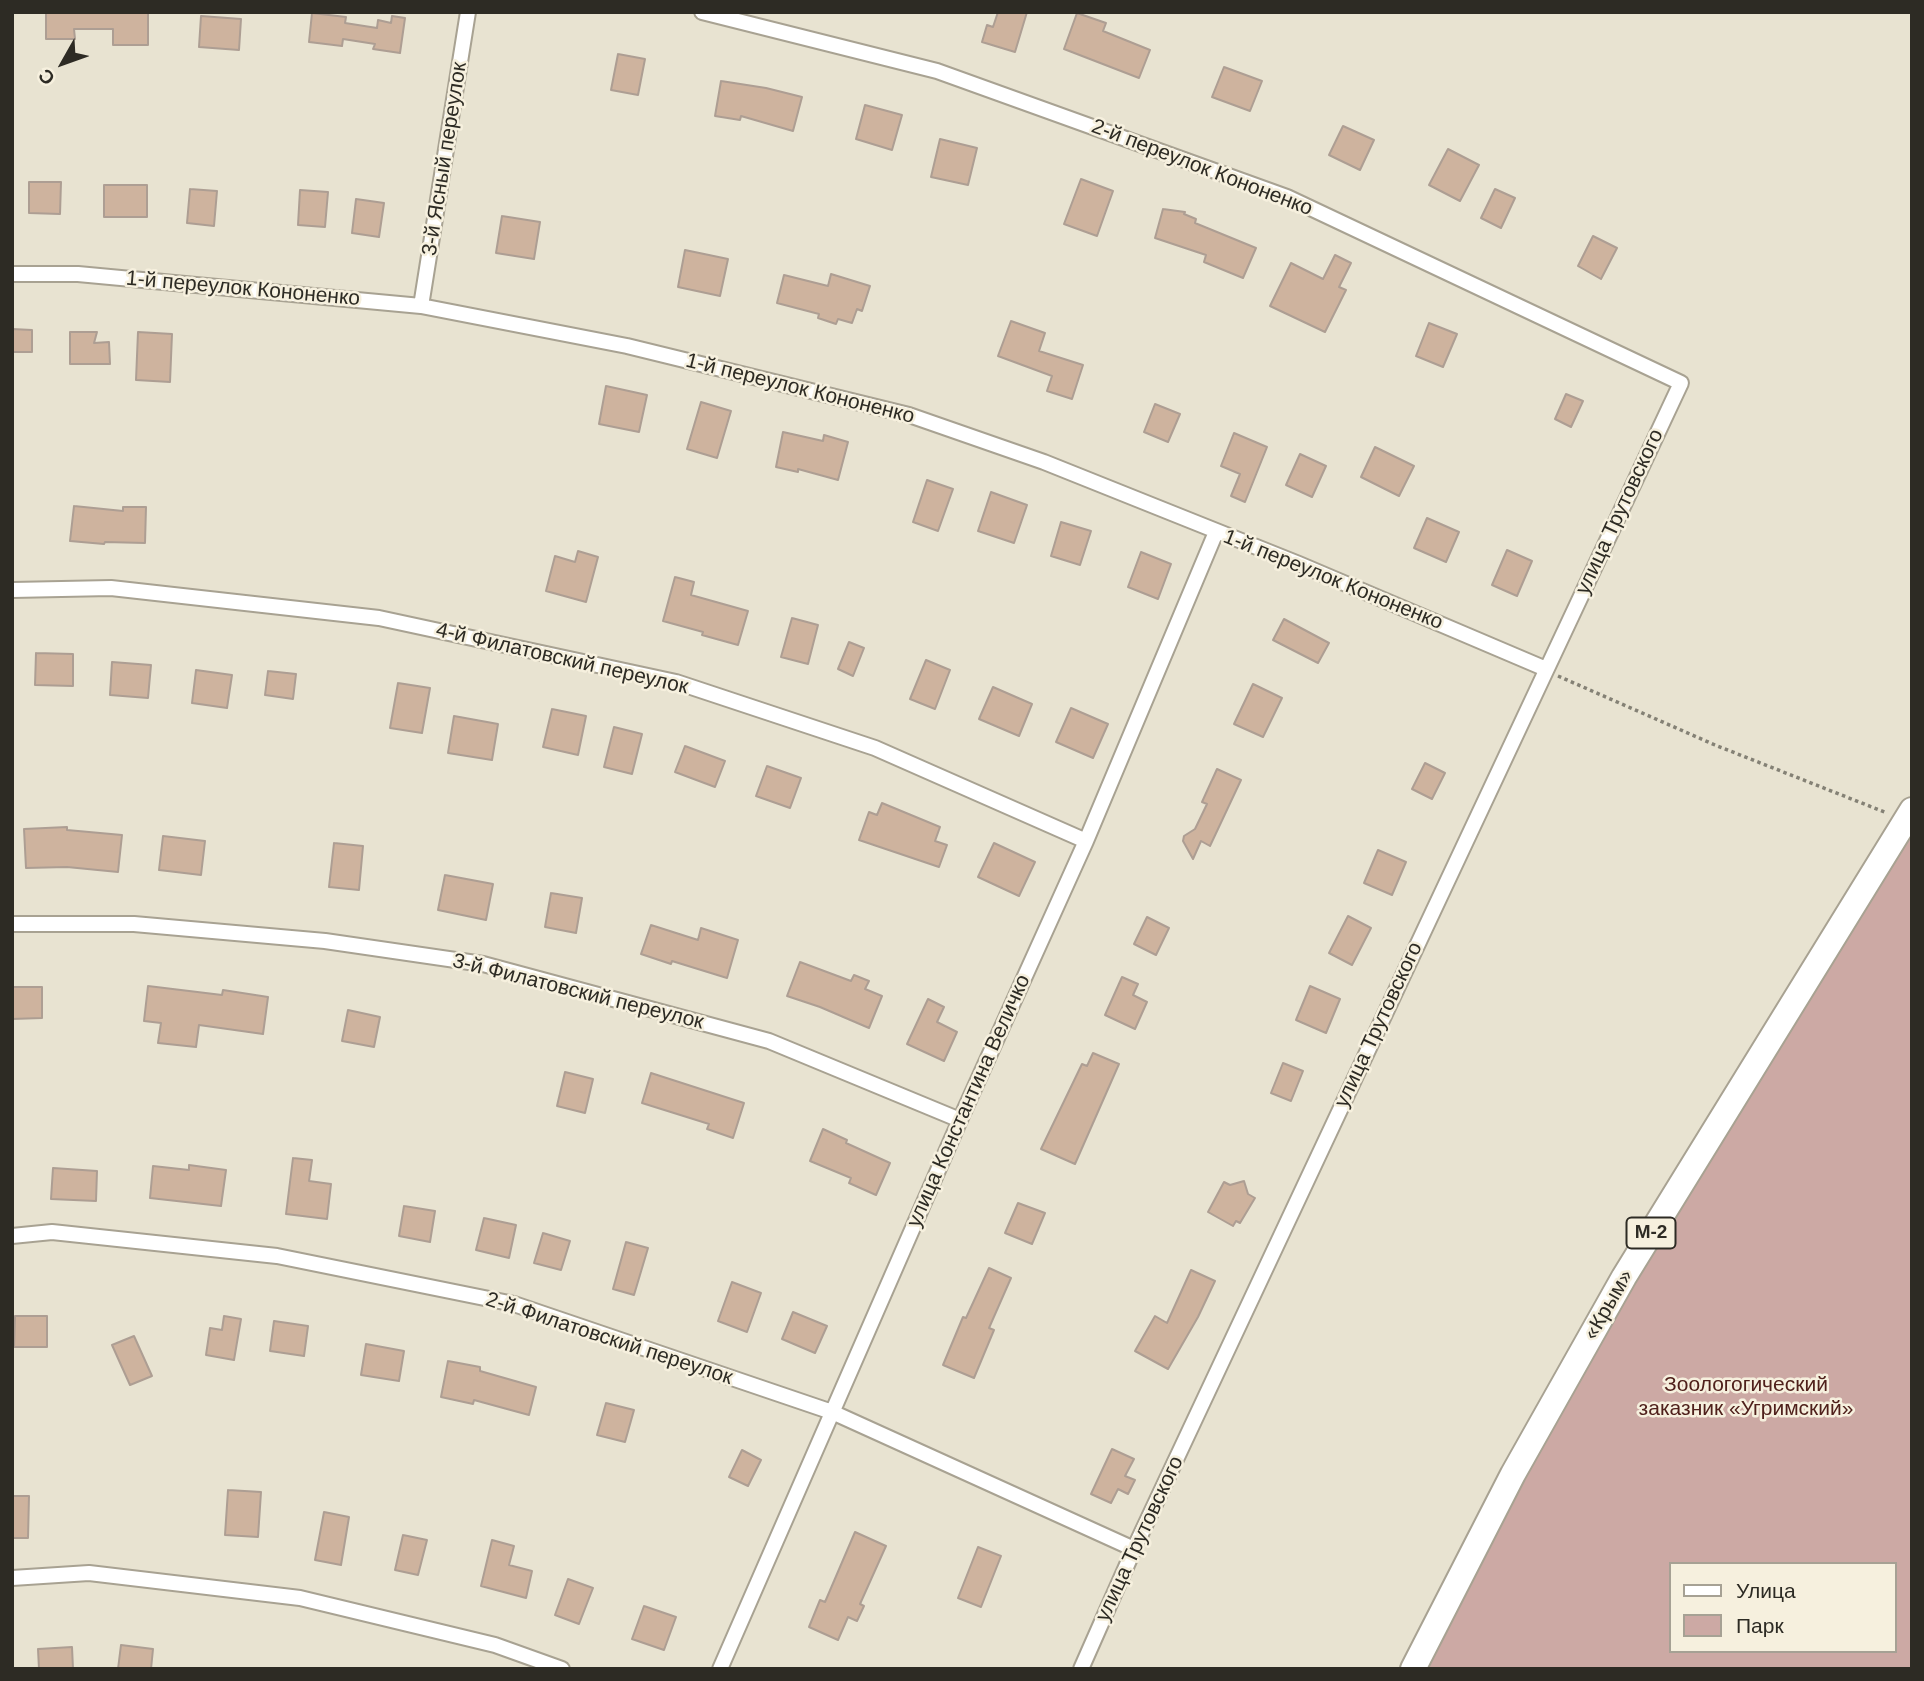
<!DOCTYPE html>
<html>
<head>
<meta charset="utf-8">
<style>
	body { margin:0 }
	#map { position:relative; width:1924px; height:1681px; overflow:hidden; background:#e8e3d1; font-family:Arial,sans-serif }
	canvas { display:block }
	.frame { position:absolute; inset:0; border:14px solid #2d2b24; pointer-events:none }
	.legend { position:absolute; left:1669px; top:1562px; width:228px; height:91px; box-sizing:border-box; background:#f6f0de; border:2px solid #a6a194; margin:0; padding:9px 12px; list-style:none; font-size:21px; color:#2d2b24 }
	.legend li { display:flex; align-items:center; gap:14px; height:35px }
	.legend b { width:35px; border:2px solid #a6a194 }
	.north { position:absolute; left:28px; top:28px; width:70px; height:70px; -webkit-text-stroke:5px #f6f0de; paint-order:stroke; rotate:230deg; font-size:19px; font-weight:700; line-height:28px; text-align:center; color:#2d2b24 }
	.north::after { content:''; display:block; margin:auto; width:24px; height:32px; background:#2d2b24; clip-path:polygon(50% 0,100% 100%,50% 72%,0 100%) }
</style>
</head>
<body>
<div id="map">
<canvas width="1924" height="1681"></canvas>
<div class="frame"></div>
<ul class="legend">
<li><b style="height:9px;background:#fff"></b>Улица</li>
<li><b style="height:19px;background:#cca9a4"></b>Парк</li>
</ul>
<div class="north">С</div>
</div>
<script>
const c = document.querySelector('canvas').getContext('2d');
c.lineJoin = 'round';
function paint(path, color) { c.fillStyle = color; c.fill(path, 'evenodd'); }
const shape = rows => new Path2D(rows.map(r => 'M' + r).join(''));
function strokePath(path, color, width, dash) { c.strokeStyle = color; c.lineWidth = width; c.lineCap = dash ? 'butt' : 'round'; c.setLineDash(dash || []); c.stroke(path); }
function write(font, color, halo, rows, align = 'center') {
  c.font = font + ' Arial,sans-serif'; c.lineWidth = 5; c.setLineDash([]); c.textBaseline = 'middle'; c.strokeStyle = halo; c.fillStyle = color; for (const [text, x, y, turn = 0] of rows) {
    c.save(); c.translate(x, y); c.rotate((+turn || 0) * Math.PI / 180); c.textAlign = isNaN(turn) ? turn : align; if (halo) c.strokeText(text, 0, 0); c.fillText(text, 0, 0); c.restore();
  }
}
const green = shape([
	[1912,810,1912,1669,1413,1669,1513,1474],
	[1670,1564,1894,1564,1894,1651,1670,1651]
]);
const building = shape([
	[46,12,148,12,148,45,113,45,113,29,74,29,75,39,46,39,46,12],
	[998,12,1027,12,1015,52,982,42,987,25,993,27,998,12],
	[312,13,346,17,345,23,377,28,378,20,391,23,392,16,405,18,400,53,373,49,375,44,343,39,342,46,309,42,312,13],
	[1077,13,1106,23,1103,31,1150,50,1139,78,1064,49,1077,13],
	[201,16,241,19,239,50,199,47,201,16],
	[618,54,645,59,638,95,611,90,618,54],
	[1224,67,1262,81,1250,111,1212,97,1224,67],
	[721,81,766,88,802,97,793,131,741,116,740,120,715,116,721,81],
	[865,105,902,115,892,150,856,139,865,105],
	[1343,126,1374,140,1360,170,1329,155,1343,126],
	[940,139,977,148,968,185,931,177,940,139],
	[1448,149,1479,165,1460,201,1429,185,1448,149],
	[1081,179,1113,191,1097,236,1064,224,1081,179],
	[29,182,61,182,60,214,29,213,29,182],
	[104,185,147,185,147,217,104,217,104,185],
	[190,189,217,191,214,226,187,223,190,189],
	[1495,189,1515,198,1501,228,1481,218,1495,189],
	[300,190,328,192,325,227,298,225,300,190],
	[356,199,384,203,379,237,352,233,356,199],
	[1163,209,1185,212,1184,214,1196,219,1195,223,1256,248,1243,278,1204,262,1206,255,1155,238,1163,209],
	[502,216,540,222,534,259,496,253,502,216],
	[1593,236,1617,248,1601,279,1578,266,1593,236],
	[685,250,728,259,720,296,678,287,685,250],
	[1335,255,1351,263,1339,287,1346,290,1325,332,1270,306,1291,263,1323,279,1335,255],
	[831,274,870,286,862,311,857,309,852,323,838,319,836,324,818,318,819,314,777,303,784,275,828,286,831,274],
	[1011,321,1045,333,1039,351,1083,365,1072,399,1047,391,1052,376,998,356,1011,321],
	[1429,323,1457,334,1443,367,1416,356,1429,323],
	[12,329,32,330,32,352,12,352,12,329],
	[70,332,97,332,94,343,109,342,110,364,70,364,70,332],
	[138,332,172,334,170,382,136,380,138,332],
	[606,386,647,395,639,432,599,424,606,386],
	[1566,394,1583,401,1571,427,1555,419,1566,394],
	[701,402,731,411,717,458,687,449,701,402],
	[1155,404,1180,414,1168,442,1144,432,1155,404],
	[783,432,823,441,824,435,848,442,838,480,798,469,798,472,776,467,783,432],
	[1234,433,1267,447,1245,502,1231,496,1240,474,1221,466,1234,433],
	[1375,447,1414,466,1399,496,1361,477,1375,447],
	[1300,454,1326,466,1312,497,1286,485,1300,454],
	[927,480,953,489,938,531,913,522,927,480],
	[991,492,1027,505,1014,543,978,531,991,492],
	[74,506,123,511,123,507,146,507,145,543,105,542,104,544,70,541,74,506],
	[1427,518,1459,532,1446,562,1414,548,1427,518],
	[1061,522,1091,531,1080,565,1051,556,1061,522],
	[1507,550,1532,561,1517,596,1492,585,1507,550],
	[578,551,598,557,586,602,546,591,555,556,575,562,578,551],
	[1141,552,1171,564,1158,599,1128,587,1141,552],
	[675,577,694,582,691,595,748,611,738,645,702,635,703,632,663,621,675,577],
	[792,618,818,625,808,664,781,657,792,618],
	[1284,619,1329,643,1318,663,1273,640,1284,619],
	[849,642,864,648,853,676,838,669,849,642],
	[36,653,73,654,73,686,35,685,36,653],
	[926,660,950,670,935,709,910,699,926,660],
	[112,662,151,665,148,698,110,695,112,662],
	[196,670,232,675,227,708,192,703,196,670],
	[268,671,296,674,293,699,265,695,268,671],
	[398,683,430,688,422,733,390,728,398,683],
	[1253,684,1282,698,1263,737,1234,724,1253,684],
	[993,687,1032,704,1019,736,979,719,993,687],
	[1071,708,1108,724,1093,758,1056,742,1071,708],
	[552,709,586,716,578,755,543,747,552,709],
	[454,716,498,724,492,760,448,753,454,716],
	[614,727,642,734,632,774,604,767,614,727],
	[685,746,725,761,715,787,675,772,685,746],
	[1425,763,1445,773,1432,799,1412,789,1425,763],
	[767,766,801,778,790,808,756,796,767,766],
	[1217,769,1241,780,1210,846,1201,841,1193,859,1183,841,1184,836,1195,829,1207,804,1202,802,1217,769],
	[882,803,940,827,935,841,947,845,939,867,859,840,869,812,877,815,882,803],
	[67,827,67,830,122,835,118,872,67,867,26,868,24,829,67,827],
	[163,836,205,841,201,875,159,870,163,836],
	[334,843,363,846,359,890,329,887,334,843],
	[994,843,1035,862,1019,896,978,877,994,843],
	[1378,850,1406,862,1392,895,1364,883,1378,850],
	[445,875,493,884,486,920,438,910,445,875],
	[551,893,582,898,576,933,545,927,551,893],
	[1348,916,1371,928,1352,965,1329,953,1348,916],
	[1147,917,1169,928,1156,955,1134,944,1147,917],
	[651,925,698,940,701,928,738,940,727,978,672,961,671,964,641,954,651,925],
	[800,962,851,981,854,975,869,981,865,989,882,996,869,1028,820,1007,787,996,800,962],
	[1122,977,1138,984,1133,995,1147,1002,1135,1029,1105,1015,1122,977],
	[148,986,222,995,223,990,268,997,263,1034,199,1025,196,1047,158,1043,161,1023,144,1021,148,986],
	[1310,986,1340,999,1326,1033,1296,1020,1310,986],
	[12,987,42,987,42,1018,12,1019,12,987],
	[928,999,944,1007,937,1022,957,1032,944,1061,907,1044,928,999],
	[348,1010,380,1017,374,1047,342,1041,348,1010],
	[1093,1053,1119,1064,1075,1164,1041,1149,1082,1064,1087,1066,1093,1053],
	[1283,1063,1303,1071,1291,1101,1271,1093,1283,1063],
	[565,1072,593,1079,585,1113,557,1106,565,1072],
	[651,1073,744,1103,733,1138,707,1129,709,1124,642,1103,651,1073],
	[823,1129,847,1140,846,1143,890,1163,876,1195,849,1183,851,1178,810,1161,823,1129],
	[293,1158,312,1160,309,1181,331,1184,327,1219,286,1214,293,1158],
	[189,1165,226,1170,221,1206,150,1198,153,1166,189,1170,189,1165],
	[53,1168,97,1171,96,1201,51,1199,53,1168],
	[1244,1181,1248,1194,1255,1198,1240,1223,1236,1221,1233,1226,1208,1212,1224,1182,1230,1185,1244,1181],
	[1018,1203,1045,1213,1032,1244,1005,1233,1018,1203],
	[404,1206,435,1211,430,1242,399,1236,404,1206],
	[484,1218,516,1225,509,1258,476,1250,484,1218],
	[543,1233,570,1241,561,1270,534,1263,543,1233],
	[626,1242,648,1248,634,1295,613,1289,626,1242],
	[989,1268,1011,1278,989,1328,994,1330,974,1378,943,1365,963,1317,966,1318,989,1268],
	[1191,1270,1215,1281,1198,1317,1168,1369,1135,1351,1155,1316,1167,1323,1191,1270],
	[732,1282,761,1293,747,1332,718,1321,732,1282],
	[793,1312,827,1326,815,1353,782,1339,793,1312],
	[15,1316,47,1316,47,1347,14,1347,15,1316],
	[224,1316,241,1319,234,1360,206,1355,210,1328,222,1330,224,1316],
	[274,1321,308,1326,304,1356,270,1351,274,1321],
	[134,1336,152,1376,130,1385,112,1345,134,1336],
	[366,1344,404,1351,399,1381,361,1375,366,1344],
	[448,1361,480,1367,480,1371,536,1387,529,1415,474,1400,473,1404,441,1397,448,1361],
	[606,1403,634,1410,625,1442,597,1435,606,1403],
	[1112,1449,1134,1459,1125,1476,1135,1480,1128,1494,1118,1489,1111,1503,1091,1494,1112,1449],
	[742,1450,761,1460,748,1486,729,1477,742,1450],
	[228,1490,261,1492,258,1537,225,1535,228,1490],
	[12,1496,29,1496,28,1538,12,1538,12,1496],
	[324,1512,349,1517,341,1565,315,1560,324,1512],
	[855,1532,886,1546,860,1604,864,1606,857,1621,848,1617,838,1640,809,1627,820,1600,825,1602,855,1532],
	[403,1535,427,1540,418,1575,395,1570,403,1535],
	[492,1540,514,1546,509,1565,532,1571,526,1598,481,1586,492,1540],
	[978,1547,1001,1556,981,1607,958,1598,978,1547],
	[568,1579,593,1588,579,1624,555,1615,568,1579],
	[644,1606,676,1617,664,1650,632,1639,644,1606],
	[121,1645,153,1649,151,1669,118,1669,121,1645],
	[72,1647,73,1669,39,1669,38,1649,72,1647]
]);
const path = shape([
	[1558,676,1715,745,1887,813]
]);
const street = shape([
	[702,12,937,71,1287,197,1681,383,1134,1549,1081,1669],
	[12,274,78,274,421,306,627,346,909,415,1044,462,1299,564,1546,669],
	[421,306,468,12],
	[12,590,111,588,379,618,676,682,875,748,1086,841],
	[12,924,134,924,325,941,483,964,769,1041,960,1120],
	[12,1236,52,1232,277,1256,514,1304,832,1412,1134,1549],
	[12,1578,89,1573,300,1598,495,1645,562,1669],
	[720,1669,960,1120,1086,841,1216,532]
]);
const highway = shape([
	[1413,1669,1513,1474,1624,1277,1912,810]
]);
const shields = [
	[1651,1233,49]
];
const shieldNames = [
	["М-2",1651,1233]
];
const streetNames = [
	["3-й Ясный переулок",445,159,-81],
	["2-й переулок Кононенко",1202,168,21],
	["1-й переулок Кононенко",243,289,5],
	["1-й переулок Кононенко",800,389,14],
	["улица Трутовского",1620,512,-65],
	["1-й переулок Кононенко",1333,580,22],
	["4-й Филатовский переулок",562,659,13],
	["3-й Филатовский переулок",578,992,14],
	["улица Трутовского",1379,1025,-65],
	["улица Константина Величко",969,1101,-66],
	["«Крым»",1609,1305,-60],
	["2-й Филатовский переулок",609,1339,18],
	["улица Трутовского",1140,1539,-65]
];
const parkNames = [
	["Зоологогический",1746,1385],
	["заказник «Угримский»",1746,1409]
];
paint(green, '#cca9a4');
paint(building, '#ceb39e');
strokePath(building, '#ad9e93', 2);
strokePath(street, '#a8a292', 18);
strokePath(highway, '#a8a292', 28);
strokePath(path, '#848175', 3.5, [3.5, 3.5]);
strokePath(street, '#fff', 14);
strokePath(highway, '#fff', 24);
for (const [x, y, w] of shields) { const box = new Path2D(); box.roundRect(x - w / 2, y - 15.5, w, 31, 5); c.fillStyle = '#f6f0de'; c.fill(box); strokePath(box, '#2d2b24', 2); }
write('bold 19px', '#2d2b24', null, shieldNames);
write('21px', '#2d2b24', '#f6f0de', streetNames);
write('21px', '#4f201b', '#f6f0de', parkNames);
</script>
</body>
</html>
